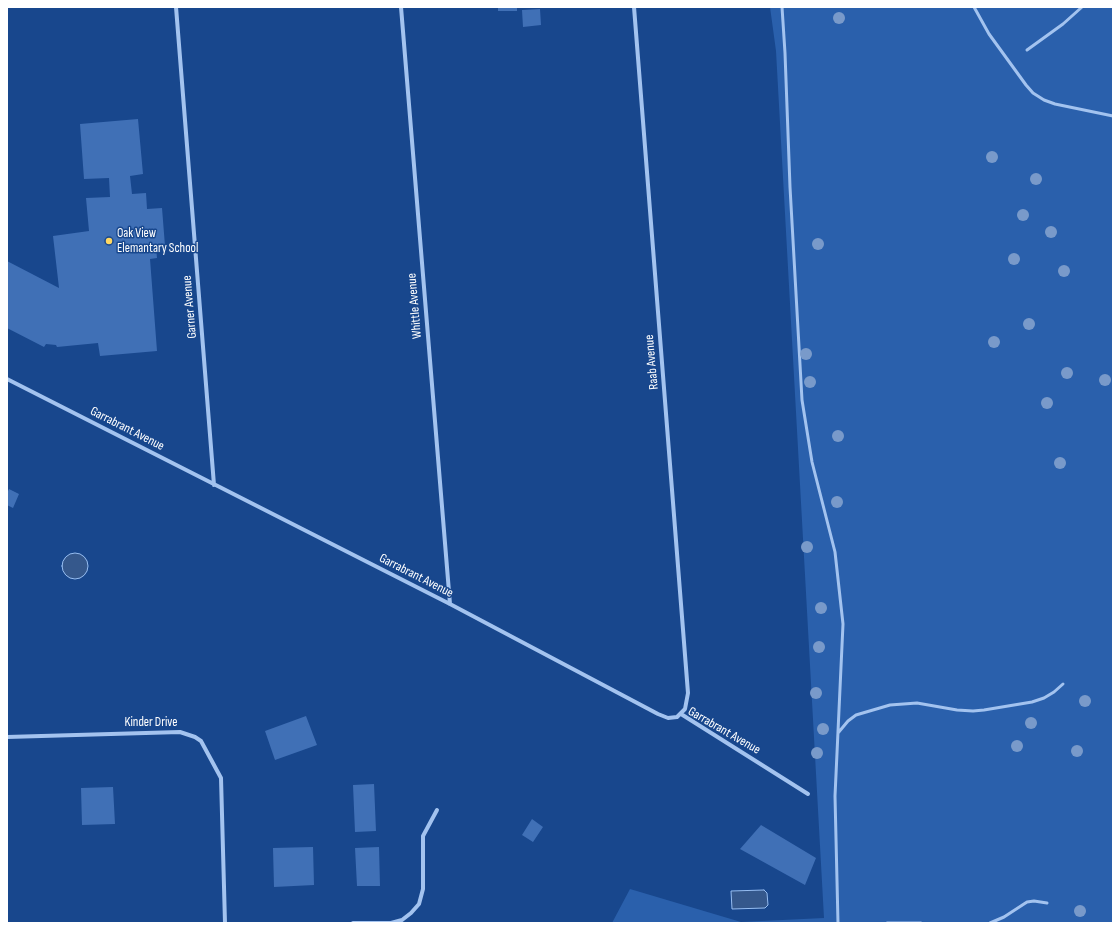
<!DOCTYPE html>
<html>
<head>
<meta charset="utf-8">
<style>
	body { margin:0 }
	#map { position:relative; width:1120px; height:930px; overflow:hidden; background:#18478d; font-family:"Sofia Sans Condensed",sans-serif }
	canvas { display:block }
	.frame { position:absolute; inset:0; border:8px solid #fff; pointer-events:none }
</style>
</head>
<body>
<div id="map">
<canvas width="1120" height="930"></canvas>
<div class="frame"></div>
</div>
<script>
const c = document.querySelector('canvas').getContext('2d');
c.lineJoin = 'round';
function paint(path, color) { c.fillStyle = color; c.fill(path, 'evenodd'); }
const shape = rows => new Path2D(rows.map(r => 'M' + r).join(''));
function strokePath(path, color, width, dash) { c.strokeStyle = color; c.lineWidth = width; c.lineCap = dash ? 'butt' : 'round'; c.setLineDash(dash || []); c.stroke(path); }
function write(font, color, halo, rows, align = 'center') {
  c.font = font + ' "Sofia Sans Condensed",sans-serif'; c.lineWidth = 3; c.setLineDash([]); c.textBaseline = 'middle'; c.strokeStyle = halo; c.fillStyle = color; for (const [text, x, y, turn = 0] of rows) {
    c.save(); c.translate(x, y); c.rotate((+turn || 0) * Math.PI / 180); c.textAlign = isNaN(turn) ? turn : align; if (halo) c.strokeText(text, 0, 0); c.fillText(text, 0, 0); c.restore();
  }
}
const green = shape([
	[770,7,1113,7,1113,923,612,923,630,889,741,922,824,918,776,51]
]);
const water = shape([
	'62 566a13 13 0 1 1 26 0a13 13 0 1 1-26 0Z',
	[764,890,767,893,768,905,765,908,732,909,731,891,764,890]
]);
const building = shape([
	[498,7,517,7,517,11,498,11],
	[540,9,541,25,523,27,522,10],
	[138,119,143,174,130,176,132,194,146,193,147,209,162,208,165,246,156,247,157,258,150,259,157,351,100,356,98,343,57,347,56,345,46,344,44,347,7,328,7,261,59,288,53,236,89,231,86,198,110,197,109,178,84,179,80,124],
	[9,489,19,494,13,508,7,505,7,493],
	[306,716,317,745,275,760,265,731],
	[374,784,376,831,355,832,353,785],
	[113,787,115,824,82,825,81,788],
	[532,819,543,827,533,842,522,835],
	[761,825,816,858,805,885,740,849],
	[313,847,314,885,274,887,273,848],
	[379,847,380,886,357,886,355,848]
]);
const service = shape([
	[782,7,785,53,790,187,802,400,812,462,835,552,843,624,835,796,838,923],
	[974,7,989,34,1026,85,1033,93,1044,100,1055,104,1113,116],
	[1027,50,1063,24,1082,7],
	[838,733,848,721,856,715,890,705,917,703,957,710,973,711,984,710,1032,702,1044,698,1054,692,1063,684],
	[887,923,921,923],
	[990,923,1004,917,1027,902,1034,901,1047,903]
]);
const minor = shape([
	[176,7,214,485],
	[401,7,450,604],
	[7,379,450,604,658,714,668,718,677,717,685,709,688,693,634,7],
	[681,714,808,794],
	[7,737,180,732,195,737,201,741,221,778,225,923],
	[353,923,391,923,402,920,411,913,419,904,423,889,423,836,437,810]
]);
const trees = [
	[839,18],
	[992,157],
	[1036,179],
	[1023,215],
	[1051,232],
	[818,244],
	[1014,259],
	[1064,271],
	[1029,324],
	[994,342],
	[806,354],
	[1067,373],
	[1105,380],
	[810,382],
	[1047,403],
	[838,436],
	[1060,463],
	[837,502],
	[807,547],
	[821,608],
	[819,647],
	[816,693],
	[1085,701],
	[1031,723],
	[823,729],
	[1017,746],
	[1077,751],
	[817,753],
	[1080,911]
];
const markers = [
	[109,241,4,"#ffd761"]
];
const poiNames = [
	["Oak View",117,234],
	["Elemantary School",117,249]
];
const streetNames = [
	["Whittle Avenue",415,306,-95],
	["Garner Avenue",190,307,-95],
	["Raab Avenue",652,362,-95],
	["Garrabrant Avenue",127,429,27],
	["Garrabrant Avenue",416,576,27],
	["Kinder Drive",151,723],
	["Garrabrant Avenue",724,731,30]
];
paint(green, '#2a60ac');
paint(water, '#35588c');
strokePath(water, '#96bdf1', 1);
paint(building, '#4070b6');
strokePath(service, '#a3c3ef', 3);
strokePath(minor, '#a3c3ef', 4);
c.fillStyle = '#799aca';
for (const [x, y] of trees) { c.beginPath(); c.arc(x, y, 6, 0, 2 * Math.PI); c.fill(); }
for (const [x, y, r, color] of markers) { const dot = new Path2D(); dot.arc(x, y, r, 0, 2 * Math.PI); c.fillStyle = color; c.fill(dot); strokePath(dot, '#18478d', 1.5); }
write('13px', '#fff', '#18478d', poiNames, 'left');
write('13px', '#fff', '#18478d', streetNames);
</script>
</body>
</html>
